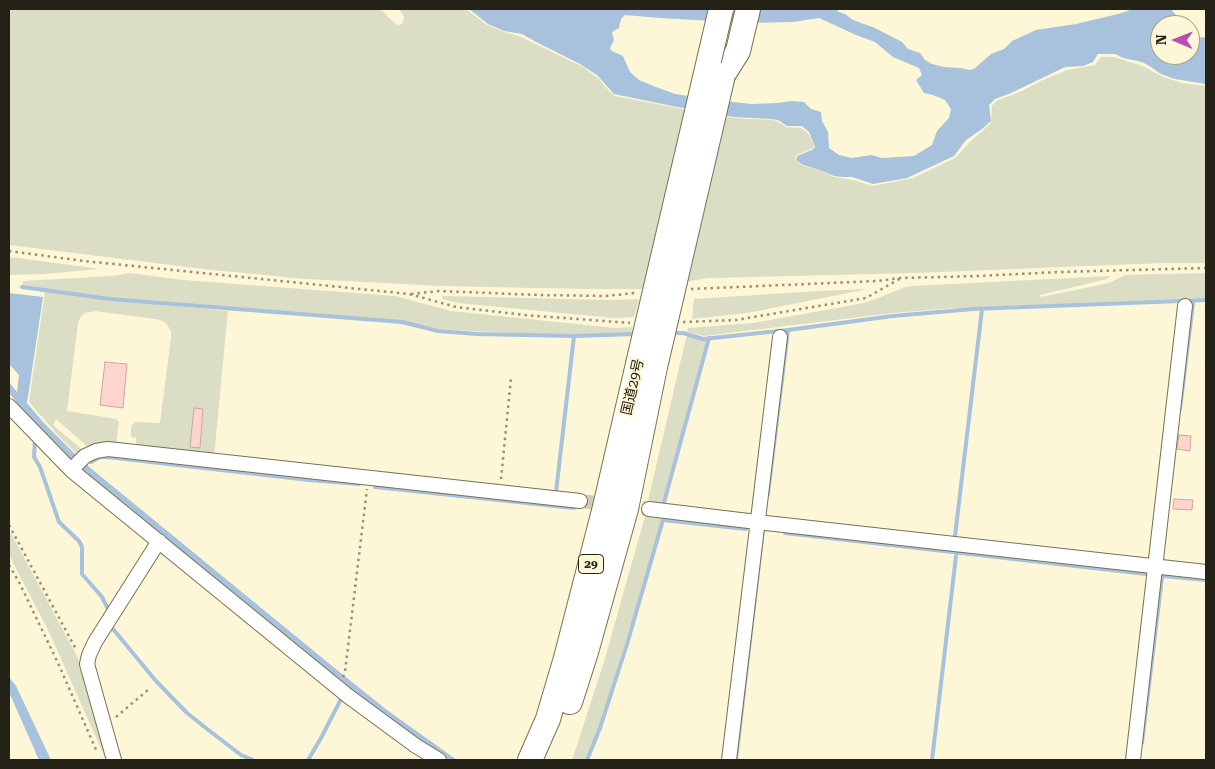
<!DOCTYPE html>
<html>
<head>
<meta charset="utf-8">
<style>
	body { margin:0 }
	#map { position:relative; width:1215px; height:769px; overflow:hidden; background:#fdf7d8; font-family:"Roboto Serif",serif }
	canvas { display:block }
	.frame { position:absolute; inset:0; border:10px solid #242216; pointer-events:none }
	.north { position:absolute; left:1150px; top:15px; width:50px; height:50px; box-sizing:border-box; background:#fdf7d8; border:1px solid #a6a28a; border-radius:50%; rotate:271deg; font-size:14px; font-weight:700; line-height:20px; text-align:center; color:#242216 }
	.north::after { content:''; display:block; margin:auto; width:18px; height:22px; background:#ba4eae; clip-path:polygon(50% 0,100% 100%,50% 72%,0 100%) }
</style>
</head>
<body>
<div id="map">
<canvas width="1215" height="769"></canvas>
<div class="frame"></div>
<div class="north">N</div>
</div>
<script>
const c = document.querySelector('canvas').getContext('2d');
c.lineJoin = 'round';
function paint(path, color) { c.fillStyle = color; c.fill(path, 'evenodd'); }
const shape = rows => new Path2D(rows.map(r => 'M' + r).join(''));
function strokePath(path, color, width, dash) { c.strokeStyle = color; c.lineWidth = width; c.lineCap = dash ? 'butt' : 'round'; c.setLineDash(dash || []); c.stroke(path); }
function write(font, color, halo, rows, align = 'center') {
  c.font = font + ' "Roboto Serif","Noto Sans JP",serif'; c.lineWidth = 4.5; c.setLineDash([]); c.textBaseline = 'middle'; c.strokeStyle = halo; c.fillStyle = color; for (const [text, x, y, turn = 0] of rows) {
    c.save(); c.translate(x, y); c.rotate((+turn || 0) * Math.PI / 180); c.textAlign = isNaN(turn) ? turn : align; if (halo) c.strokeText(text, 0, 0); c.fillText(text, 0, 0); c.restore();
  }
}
const green = shape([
	[9,9,381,9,392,21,398,25,402,24,404,19,403,14,398,9,466,9,487,25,504,32,519,36,583,67,598,78,609,91,615,96,682,109,734,118,772,120,777,121,786,127,801,128,808,133,814,146,812,149,796,155,795,160,803,166,820,170,834,177,853,180,873,186,913,178,955,158,969,143,991,123,992,106,996,101,1022,91,1041,81,1067,70,1095,65,1101,57,1114,57,1143,66,1161,76,1182,83,1206,86,1206,263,1162,263,916,273,708,278,641,289,587,289,442,286,307,279,212,270,9,245],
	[9,257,94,268,99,269,44,274,9,275],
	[129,273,183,280,395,296,451,311,615,328,633,327,631,333,574,335,469,331,439,329,401,321,110,298,23,286,23,281,113,276],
	[1206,273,1206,298,955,308,893,313,704,336,687,332,688,328,753,323,864,303,878,298,905,287,912,286,1111,276,1107,279,1040,295,1041,297,1109,283,1125,275],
	[868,289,747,313,692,319,694,299,819,291],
	[45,291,111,300,228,311,214,456,136,448,136,438,131,437,131,429,132,425,135,422,160,423,171,337,171,331,166,323,160,320,155,319,95,311,84,313,80,318,78,323,67,411,116,419,119,422,116,445,89,448,56,419,53,425,84,451,79,456,56,433,29,402],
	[443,296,610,300,639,299,634,317,614,318,458,303,442,299],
	[687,334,702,340,707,339,661,506,647,505],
	[645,516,662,518,644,581,599,728,586,760,572,760,604,662],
	[9,530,77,656,84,671,110,760,106,760,50,634,9,555]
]);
const water = shape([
	[469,9,836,9,839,12,845,14,853,20,875,28,902,42,908,49,920,53,925,60,932,64,944,67,961,68,969,70,974,69,991,54,999,51,1004,49,1012,41,1036,30,1076,24,1122,13,1133,9,1171,9,1180,20,1183,25,1160,25,1160,55,1190,55,1190,35,1195,38,1206,37,1206,84,1175,79,1161,74,1151,67,1142,62,1123,58,1115,54,1098,54,1093,62,1083,66,1065,67,1011,93,995,99,989,105,991,121,982,129,966,140,954,156,907,178,873,184,852,177,842,177,834,176,820,170,803,165,796,160,797,156,812,150,815,147,809,132,802,126,787,126,778,120,771,119,734,117,677,107,614,94,597,75,580,64,538,43,522,34,504,31,488,24],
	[625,15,660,18,747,23,793,22,819,18,856,35,875,42,893,57,919,68,922,75,916,80,924,93,933,95,945,100,951,109,949,118,937,131,932,145,914,156,882,158,871,155,852,158,839,155,829,148,828,132,822,121,821,112,811,109,804,102,791,101,778,103,751,104,707,99,675,94,656,87,639,80,630,72,623,56,612,51,610,48,614,40,612,32,619,28,621,19],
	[9,293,43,297,27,403,43,422,78,457,87,462,88,466,337,670,387,710,457,760,444,760,354,693,344,683,81,472,28,416,9,393,9,382,17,392,19,375,9,364],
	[762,528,765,529,738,760,736,760],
	[9,677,16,686,51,760,39,760,9,692]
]);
const stream = shape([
	[22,287,110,299,402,322,438,331,477,334,574,336,637,334],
	[671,333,683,333,703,339,788,330,893,316,973,309,1206,300],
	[1180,409,1193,303],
	[35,440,34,457,40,467,59,522,79,541,82,547,82,574,102,597,109,611],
	[91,462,100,457,107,457,309,480,359,484],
	[375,487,574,508],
	[556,492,574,336],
	[768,494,788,330],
	[663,506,709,338],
	[785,533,1146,574],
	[955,536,982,309],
	[1163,576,1206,580],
	[113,629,156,681,187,713,211,732,241,755,253,760],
	[1142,743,1162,577],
	[308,760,321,738,340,701],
	[587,760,600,728,627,644,663,520,746,529],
	[932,760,956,556]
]);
const building = shape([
	[105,362,127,364,123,408,100,405,105,362],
	[194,408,203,409,200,448,190,447,194,408],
	[1179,435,1191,436,1190,451,1177,449,1179,435],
	[1174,499,1193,500,1192,510,1173,509,1174,499]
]);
const minorTunnel = shape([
	[580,501,649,509]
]);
const path = shape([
	[9,251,84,261,409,294,456,307,525,315,630,323],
	[691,289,877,281,901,278,978,276,1059,272,1206,268],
	[411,294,439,291,538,295,605,296,635,293],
	[683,322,736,320,866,298,901,278],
	[501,479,511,378],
	[9,525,77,651],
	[9,565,19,582,58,663,97,752],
	[343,677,345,672,367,489],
	[116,717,149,689]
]);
const minor = shape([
	[9,406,71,470,348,696,416,746,439,760],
	[71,470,85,456,96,451,108,449,580,501],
	[649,509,757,522,1206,572],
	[114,760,87,664,89,655,95,642,159,541],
	[729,760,780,337],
	[1133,760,1185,306]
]);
const trunk = shape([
	[723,75,738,51,748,9],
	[570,702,586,652,626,509,655,367],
	[530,760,548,719,566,658,605,507,638,364]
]);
const trunkBridge = shape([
	[638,364,721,9],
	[655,367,723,75]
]);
const shields = [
	[591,564,25]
];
const shieldNames = [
	["29",591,564]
];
const streetNames = [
	["国道29号",633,387,-77]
];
paint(green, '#dbddc5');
paint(water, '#a8c1dc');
strokePath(stream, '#a8c1dc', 4);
paint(building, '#fdd4ce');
strokePath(building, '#caa8a3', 1);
strokePath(minorTunnel, '#d2ccb1', 14, [14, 7]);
strokePath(minor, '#777156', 16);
strokePath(trunk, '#777156', 26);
strokePath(path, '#95917b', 2.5, [2.5, 4]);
strokePath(minor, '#fff', 14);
strokePath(trunk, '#fff', 24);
strokePath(trunkBridge, '#777156', 26, []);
strokePath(trunkBridge, '#fff', 24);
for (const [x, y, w] of shields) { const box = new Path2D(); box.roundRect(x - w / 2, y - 9.5, w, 19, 4); c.fillStyle = '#fdf7d8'; c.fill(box); strokePath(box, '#242216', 1); }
write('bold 12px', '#242216', null, shieldNames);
write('14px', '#242216', '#fdf7d8', streetNames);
</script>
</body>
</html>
